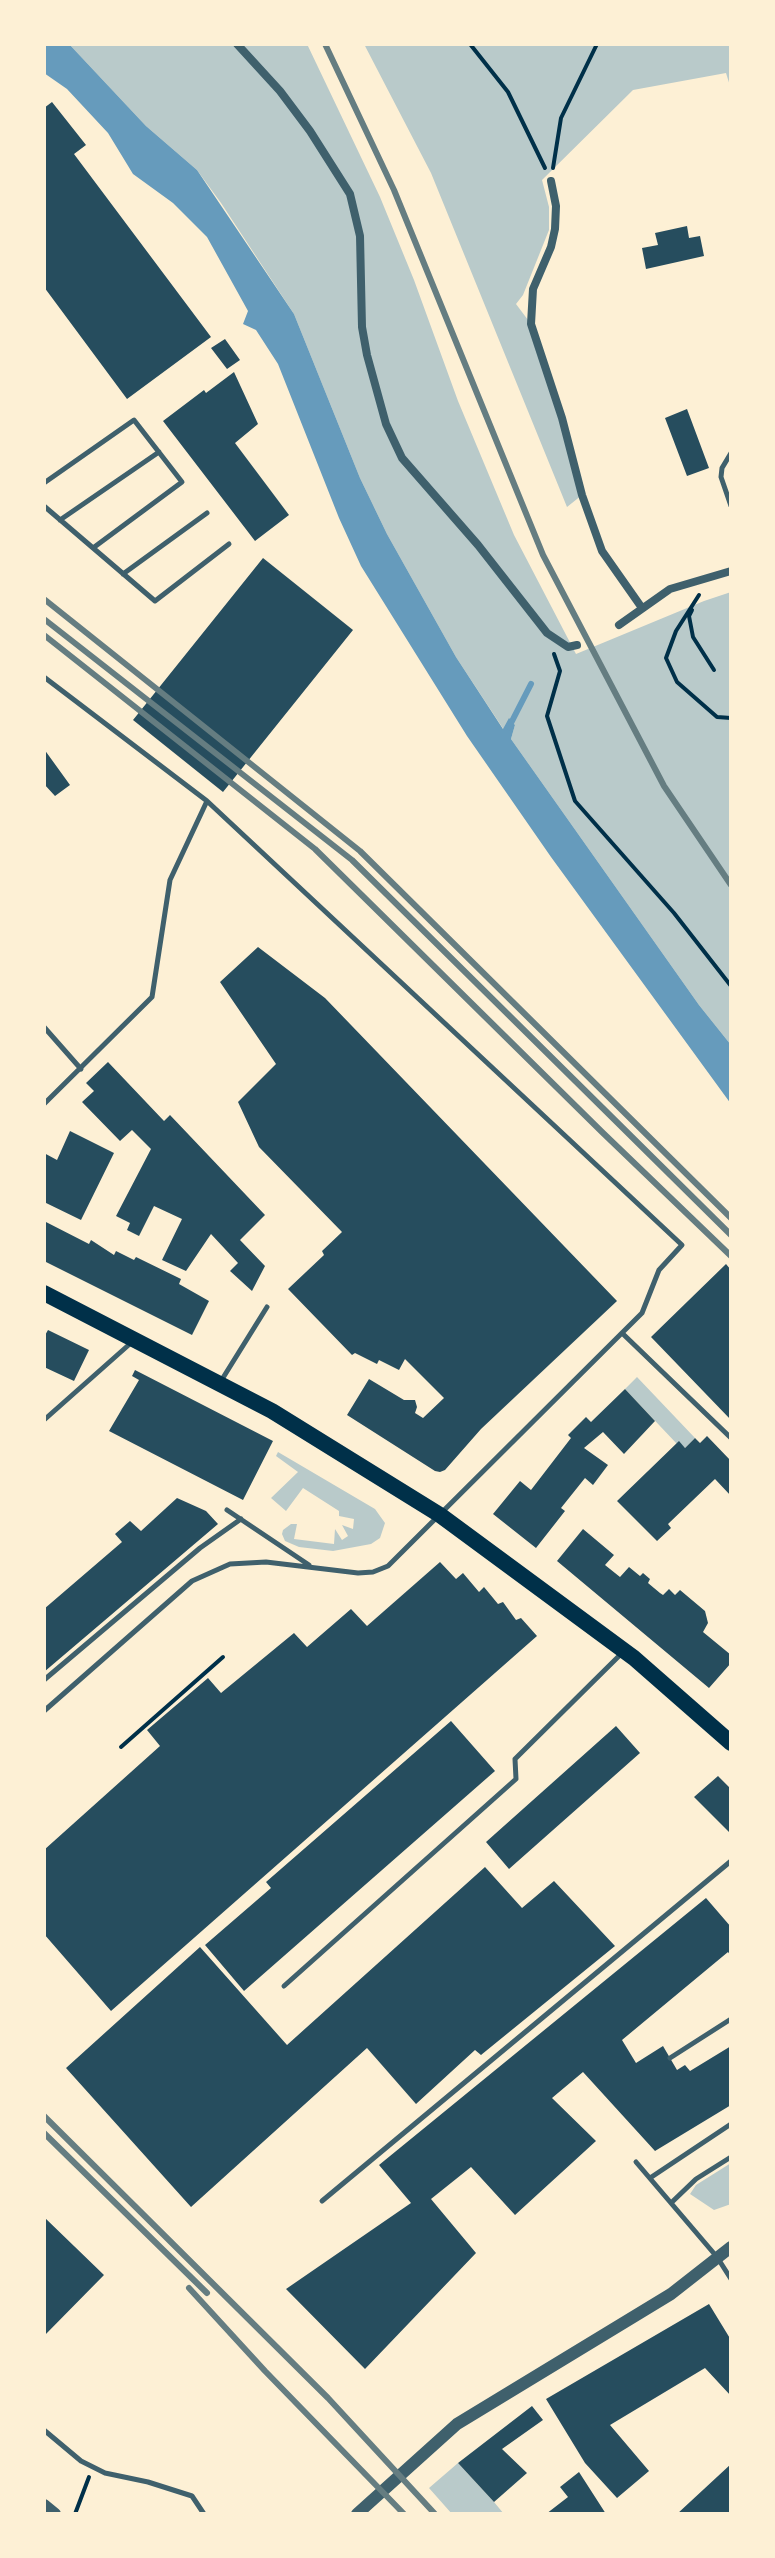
<!DOCTYPE html>
<html>
<head>
<meta charset="utf-8">
<style>
	body { margin:0 }
	#map { position:relative; width:775px; height:2558px; overflow:hidden; background:#fdf0d5; font-family:"Noto Sans",sans-serif }
	canvas { display:block }
	.frame { position:absolute; inset:0; border:46px solid #fdf0d5; pointer-events:none }
</style>
</head>
<body>
<div id="map">
<canvas width="775" height="2558"></canvas>
<div class="frame"></div>
</div>
<script>
const c = document.querySelector('canvas').getContext('2d');
c.lineJoin = 'round';
function paint(path, color) { c.fillStyle = color; c.fill(path, 'evenodd'); }
const shape = rows => new Path2D(rows.map(r => 'M' + r).join(''));
function strokePath(path, color, width, dash) { c.strokeStyle = color; c.lineWidth = width; c.lineCap = dash ? 'butt' : 'round'; c.setLineDash(dash || []); c.stroke(path); }
const green = shape([
	[69,44,307,44,380,197,414,280,458,401,514,535,576,654,704,601,731,592,731,1045,699,1005,511,739,515,725,510,719,504,730,456,657,387,534,360,478,294,314,221,203,197,170,146,126],
	[364,44,731,44,731,89,726,73,633,90,542,180,549,207,549,230,523,295,516,304,531,324,582,495,567,507,431,173],
	[637,1377,695,1438,685,1448,679,1442,677,1444,625,1389],
	[278,1452,375,1509,385,1523,380,1538,371,1544,333,1551,299,1547,285,1541,282,1534,283,1530,291,1524,297,1524,294,1539,334,1544,335,1529,342,1540,348,1536,342,1525,353,1529,354,1519,339,1516,339,1511,303,1488,286,1511,271,1498,298,1472,276,1456],
	[731,2163,731,2204,714,2210,690,2194,696,2185],
	[458,2463,494,2502,504,2514,452,2514,429,2488]
]);
const water = shape([
	[44,44,69,44,146,126,197,170,294,314,360,478,387,534,456,657,503,729,509,718,515,725,511,739,699,1005,731,1045,731,1104,551,857,467,736,361,566,339,518,278,364,256,330,243,324,248,311,207,237,173,203,133,174,108,133,67,89,44,73]
]);
const stream = shape([
	[509,727,531,684]
]);
const building = shape([
	[52,102,86,145,74,154,211,337,127,399,44,287,44,108],
	[687,226,689,238,700,236,704,256,646,269,642,248,658,245,655,233],
	[225,339,240,360,227,369,211,348],
	[234,372,258,424,235,443,289,515,255,541,163,421,204,390,206,393],
	[687,409,709,468,687,476,665,418],
	[263,558,353,630,223,792,133,720],
	[44,749,70,785,55,796,44,784],
	[258,947,325,998,617,1301,481,1429,445,1470,440,1472,435,1471,347,1415,369,1379,404,1400,415,1400,417,1407,415,1413,423,1418,444,1398,405,1359,399,1370,379,1360,377,1364,355,1353,352,1355,288,1289,324,1255,322,1251,342,1232,259,1147,238,1102,276,1064,220,982],
	[108,1062,164,1121,170,1115,265,1215,240,1240,265,1266,252,1291,230,1271,238,1263,211,1234,186,1271,162,1260,182,1219,154,1206,139,1236,127,1230,130,1223,116,1216,151,1149,132,1130,120,1141,82,1102,94,1091,86,1083],
	[70,1131,114,1153,81,1220,44,1202,44,1153,57,1160],
	[44,1221,89,1244,91,1240,114,1255,116,1251,134,1260,136,1257,181,1279,179,1284,209,1301,192,1335,44,1261],
	[726,1264,731,1270,731,1420,651,1337],
	[48,1330,89,1350,74,1381,44,1367,44,1337],
	[135,1370,273,1441,243,1500,109,1431,139,1380,132,1376],
	[625,1389,655,1421,624,1454,603,1432,584,1448,608,1465,593,1485,585,1478,561,1508,565,1511,536,1548,493,1514,520,1481,531,1490,571,1438,568,1435,586,1417,591,1422],
	[707,1436,731,1461,731,1496,715,1479,668,1524,671,1528,657,1541,617,1501,679,1441,685,1448,695,1438,700,1443],
	[177,1498,206,1511,218,1524,44,1672,44,1609,122,1542,115,1534,130,1521,141,1531],
	[583,1529,614,1555,605,1565,620,1577,629,1567,640,1576,643,1573,650,1579,648,1583,660,1593,663,1595,669,1589,675,1595,680,1590,705,1611,708,1623,703,1632,731,1655,731,1663,709,1688,557,1561],
	[440,1562,456,1579,463,1573,479,1592,484,1587,498,1604,503,1602,516,1620,521,1618,537,1636,111,2011,44,1934,44,1850,160,1746,147,1730,208,1678,221,1693,294,1633,307,1647,351,1609,367,1626],
	[451,1721,495,1771,244,1991,205,1945,271,1888,266,1882],
	[616,1726,640,1753,509,1869,486,1842],
	[718,1776,731,1789,731,1834,694,1797],
	[485,1867,522,1908,554,1881,615,1946,481,2055,475,2050,416,2104,367,2048,191,2207,66,2068,200,1947,287,2045],
	[706,1898,731,1927,731,1956,728,1952,622,2040,636,2063,663,2046,677,2070,685,2065,690,2071,731,2046,731,2105,655,2151,583,2072,552,2098,596,2141,515,2215,471,2167,431,2199,476,2253,365,2369,286,2289,411,2203,379,2165],
	[44,2217,104,2275,44,2336],
	[709,2304,731,2340,731,2396,705,2368,610,2425,649,2471,617,2498,585,2463,546,2399],
	[532,2406,543,2420,502,2449,527,2473,494,2502,458,2463],
	[731,2464,731,2514,677,2514],
	[579,2472,606,2514,546,2514,568,2497,560,2487]
]);
const path = shape([
	[470,44,508,92,545,168],
	[553,168,561,118,597,44],
	[699,595,676,631,666,658,677,682,717,717,731,718],
	[692,610,689,616,693,637,714,670],
	[554,654,560,671,547,716,575,801,674,913,731,986],
	[121,1747,223,1657],
	[75,2514,89,2477]
]);
const service = shape([
	[731,453,722,468,721,477,731,506],
	[44,483,134,420,182,482,93,548],
	[44,506,155,601,229,544],
	[60,520,159,452],
	[123,574,207,513],
	[44,677,207,801,170,880,152,997,44,1104],
	[44,1027,81,1069],
	[622,1333,731,1438],
	[221,1381,267,1307],
	[44,1420,132,1342],
	[227,1510,309,1565],
	[44,1680,200,1548,241,1519],
	[44,1711,192,1581,230,1564,266,1562,358,1573,373,1572,388,1566,642,1313,659,1270,682,1245,207,801],
	[284,1986,516,1779,515,1759,621,1654],
	[670,2058,731,2019],
	[636,2162,717,2257,731,2279],
	[650,2178,731,2124],
	[322,2201,731,1861],
	[671,2203,696,2179,731,2157],
	[44,2430,81,2461,105,2473,148,2482,192,2496,204,2514]
]);
const minor = shape([
	[237,44,280,91,310,131,350,194,360,236,362,327,367,355,386,424,402,458,478,545,547,633,568,647,577,645],
	[551,181,556,206,555,229,551,247,533,289,531,324,562,418,582,495,602,551,642,608],
	[619,625,670,589,731,571]
]);
const tertiary = shape([
	[44,2505,55,2514],
	[357,2514,457,2424,671,2294,731,2247]
]);
const primary = shape([
	[44,1293,272,1411,440,1515,634,1658,731,1743]
]);
const rail = shape([
	[325,44,394,190,543,555,664,786,731,885],
	[44,599,360,851,731,1218],
	[44,619,352,860,731,1235],
	[44,635,315,849,602,1132,731,1256],
	[44,2116,328,2398,435,2514],
	[44,2133,207,2293],
	[189,2288,265,2371,404,2514]
]);
paint(green, '#b9caca');
paint(water, '#669bbc');
strokePath(stream, '#669bbc', 6);
paint(building, '#264d5e');
strokePath(path, '#003049', 4);
strokePath(service, '#3f606c', 5);
strokePath(minor, '#3f606c', 8);
strokePath(tertiary, '#3f606c', 12);
strokePath(primary, '#003049', 16);
strokePath(rail, '#657d81', 6);
</script>
</body>
</html>
